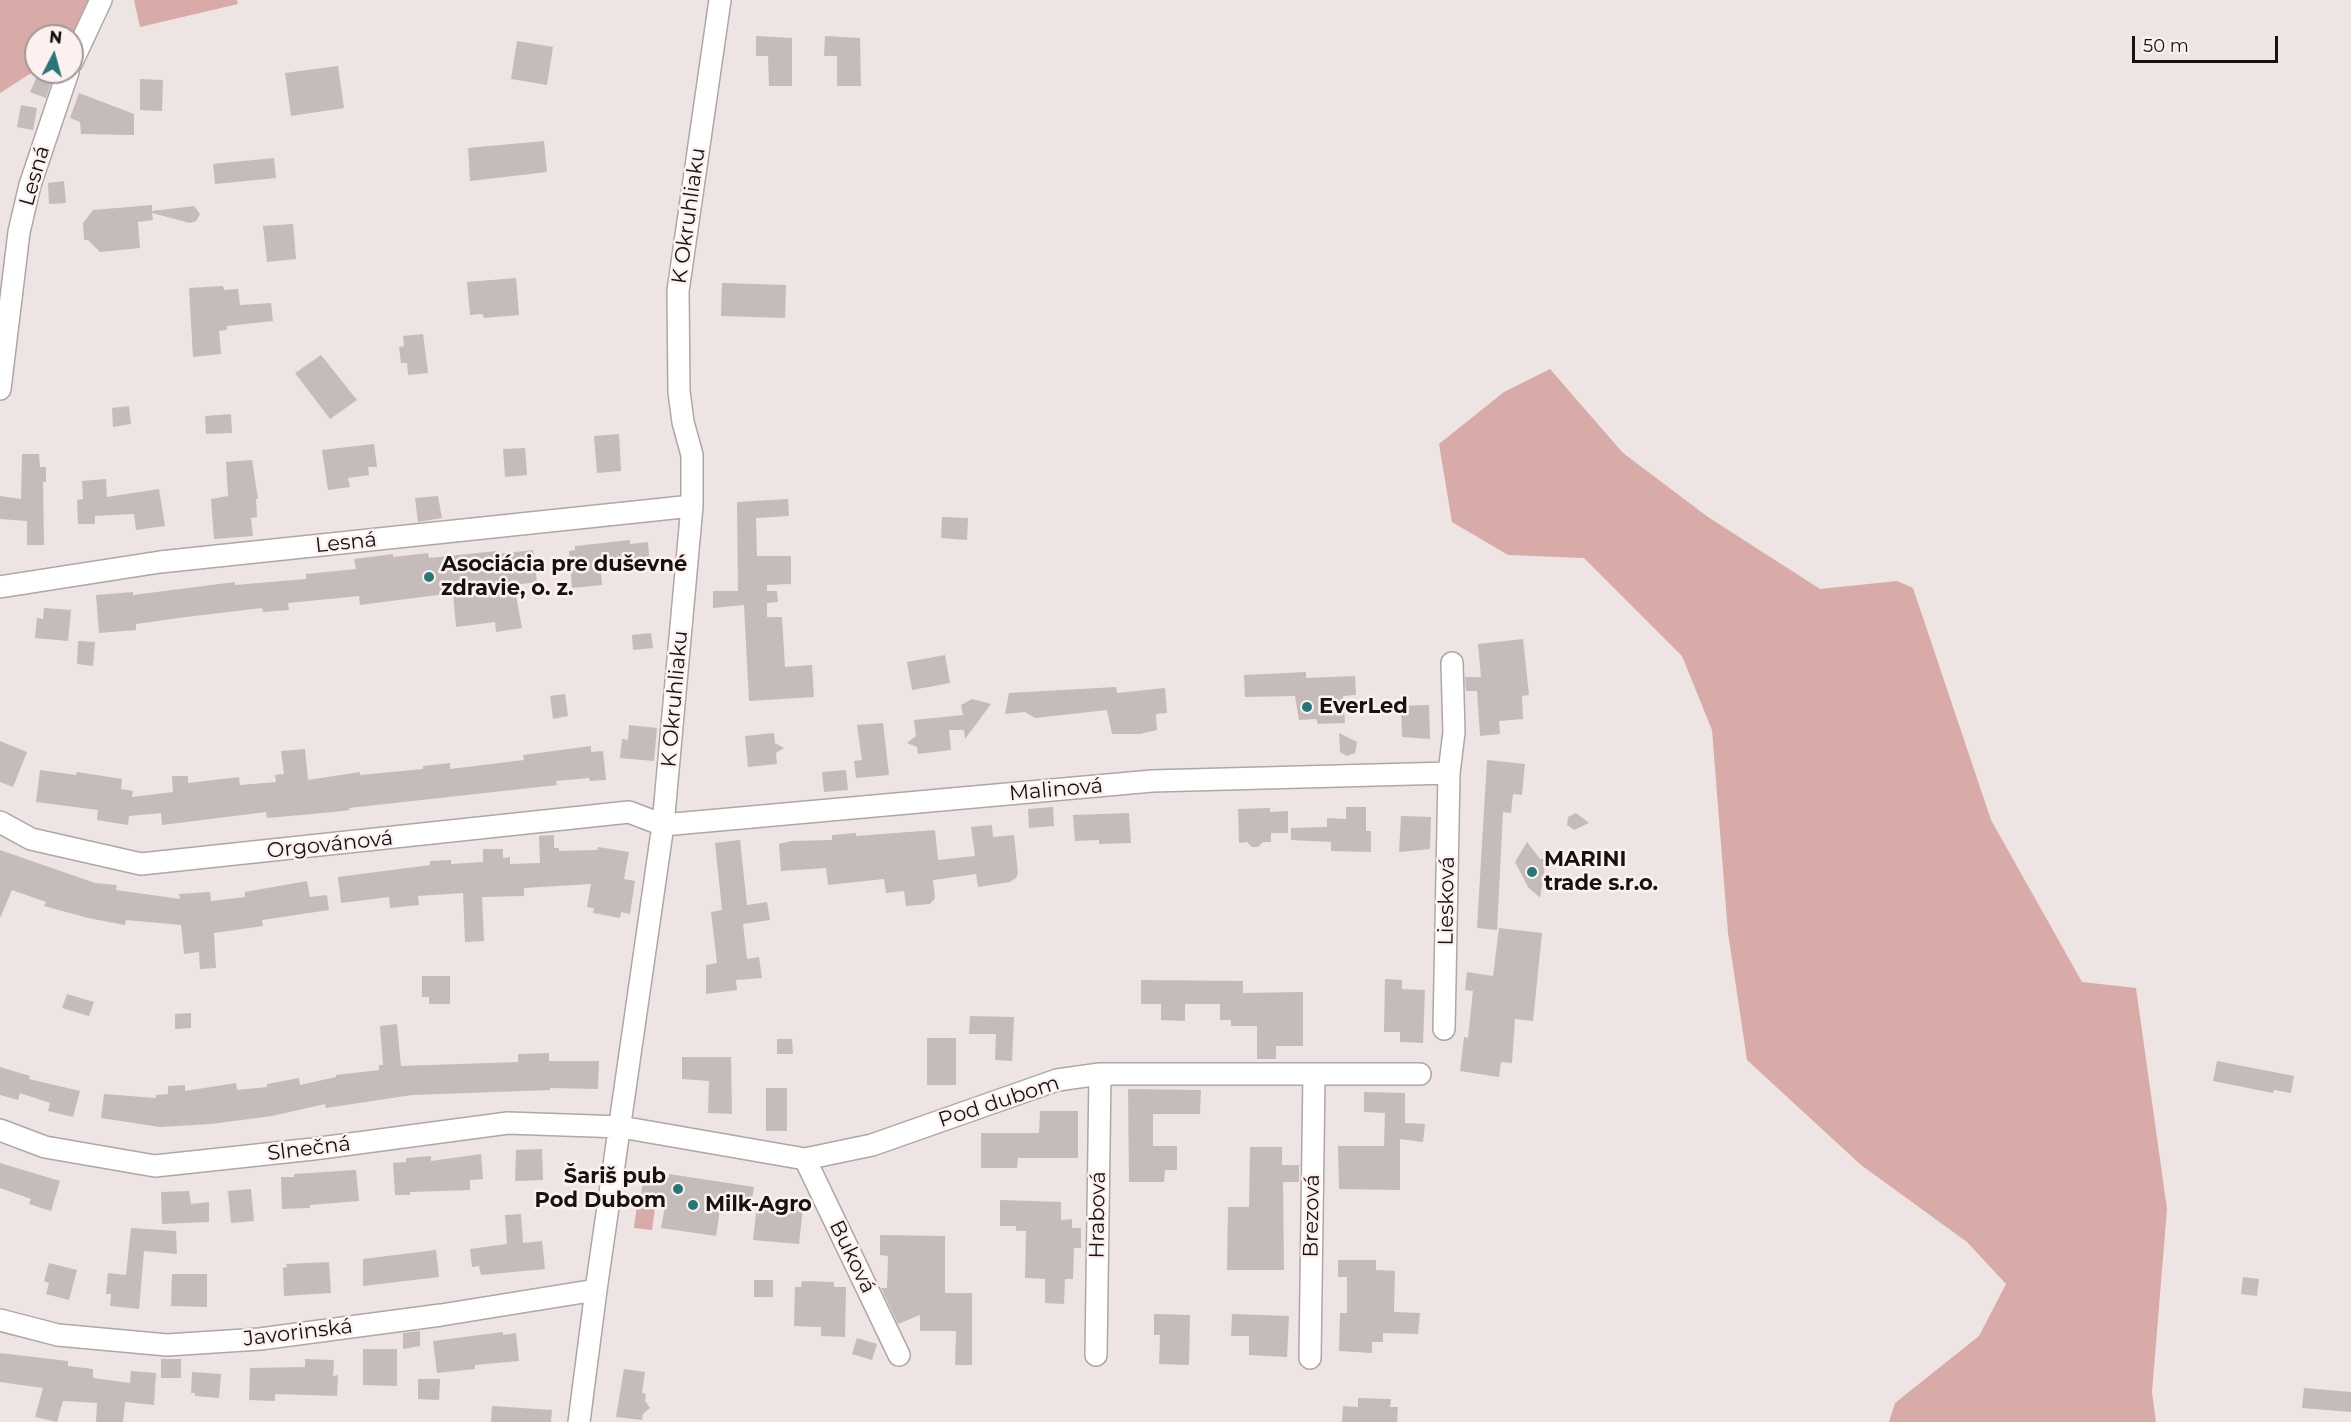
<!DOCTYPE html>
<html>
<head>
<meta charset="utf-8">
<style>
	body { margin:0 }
	#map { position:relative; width:2351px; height:1422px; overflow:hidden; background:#eee4e3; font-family:Montserrat,sans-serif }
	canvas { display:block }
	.north { position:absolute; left:24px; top:24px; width:60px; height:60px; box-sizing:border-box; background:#fcf1f0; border:2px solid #a09897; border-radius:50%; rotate:6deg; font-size:16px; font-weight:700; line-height:24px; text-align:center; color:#161212 }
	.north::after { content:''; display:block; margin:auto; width:21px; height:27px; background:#2a747a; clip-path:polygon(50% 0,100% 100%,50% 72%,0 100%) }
	.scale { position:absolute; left:2132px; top:36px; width:146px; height:27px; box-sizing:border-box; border:3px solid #161212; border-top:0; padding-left:8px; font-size:18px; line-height:21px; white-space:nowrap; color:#161212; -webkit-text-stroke:4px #fcf1f0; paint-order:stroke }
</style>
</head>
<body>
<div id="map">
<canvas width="2351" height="1422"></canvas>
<div class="north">N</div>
<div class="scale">50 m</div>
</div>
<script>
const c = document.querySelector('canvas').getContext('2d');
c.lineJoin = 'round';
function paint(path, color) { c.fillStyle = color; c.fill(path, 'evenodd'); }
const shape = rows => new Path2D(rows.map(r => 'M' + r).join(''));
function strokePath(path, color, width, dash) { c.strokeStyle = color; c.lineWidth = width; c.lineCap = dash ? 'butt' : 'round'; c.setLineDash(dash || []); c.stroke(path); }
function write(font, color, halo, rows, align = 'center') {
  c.font = font + ' Montserrat,sans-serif'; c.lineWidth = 5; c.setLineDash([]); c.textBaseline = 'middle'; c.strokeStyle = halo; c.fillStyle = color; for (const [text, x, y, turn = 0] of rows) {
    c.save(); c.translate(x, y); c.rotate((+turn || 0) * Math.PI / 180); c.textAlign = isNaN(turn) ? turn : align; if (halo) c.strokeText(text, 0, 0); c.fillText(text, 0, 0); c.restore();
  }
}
const green = shape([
	[0,0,104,0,72,42,72,36,36,36,36,70,0,93],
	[134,0,237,0,238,4,140,27],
	[1550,369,1623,453,1708,517,1820,589,1897,581,1913,588,1991,820,2082,982,2136,988,2167,1209,2152,1392,2156,1422,1889,1422,1895,1403,1979,1336,2006,1284,1967,1242,1861,1165,1747,1060,1728,933,1712,730,1682,656,1584,558,1508,555,1452,522,1439,444,1504,392],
	[637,1205,655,1208,652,1230,634,1228]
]);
const building = shape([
	[756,36,792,38,792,86,769,86,768,56,756,56],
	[825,36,860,38,861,86,837,86,837,56,824,56],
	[517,41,553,47,547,85,511,79],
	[338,66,344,108,291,116,285,73],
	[39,72,53,77,46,98,30,92],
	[140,79,163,80,162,111,140,110],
	[79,93,134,114,134,135,81,134,80,122,70,118],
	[21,105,37,108,33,130,17,127],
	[544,141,547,172,470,181,468,148],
	[274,158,276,178,215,184,213,164],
	[64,181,66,203,49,204,48,183],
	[152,205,152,211,194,206,200,214,196,221,190,223,152,213,153,220,138,222,140,248,100,252,88,240,84,240,83,223,93,210],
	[293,224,296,259,267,262,263,226],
	[516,278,519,315,484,318,482,314,470,315,467,282],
	[722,283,786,285,785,318,721,316],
	[223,286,224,290,238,289,240,305,271,303,273,321,227,326,227,330,219,331,221,354,193,357,189,288],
	[423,334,428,373,408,375,407,363,401,363,399,347,404,346,403,336],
	[321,355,357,400,330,419,295,373],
	[129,406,131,424,113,427,112,408],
	[231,414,232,433,206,434,205,416],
	[619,434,621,471,597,473,594,436],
	[374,444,377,467,368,467,369,475,348,478,350,487,328,490,322,450],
	[525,448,527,475,505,477,503,449],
	[22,454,39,454,40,467,46,467,46,482,43,482,44,545,27,545,27,521,0,519,0,496,21,499],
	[252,460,258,499,256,499,257,517,251,518,253,536,214,539,211,499,228,496,226,462],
	[106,479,107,497,159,489,165,526,136,530,134,514,95,516,95,524,78,524,77,500,83,499,82,481],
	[438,496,442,518,418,522,415,498],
	[788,499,789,516,756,518,757,556,791,556,791,584,767,585,767,591,777,591,778,602,767,603,767,617,782,617,785,667,812,665,814,697,749,701,744,605,713,608,713,591,738,591,737,502],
	[942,517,968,518,967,540,941,538],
	[630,540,630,544,648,542,650,568,601,573,602,585,572,588,569,551,575,550,575,546],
	[533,550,537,582,514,585,522,628,496,632,495,622,456,627,453,593,360,605,359,596,288,603,289,610,263,612,262,608,186,617,136,624,136,630,99,633,96,595,133,592,133,595,235,582,235,585,306,579,306,574,356,569,354,559,393,554,393,557,428,553,429,558,497,551,498,554],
	[44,608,71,610,68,641,35,638,37,618,43,619],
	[651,633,653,648,633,650,632,635],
	[1523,639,1529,695,1522,696,1523,719,1499,721,1500,734,1480,736,1477,691,1466,691,1465,677,1481,677,1478,644],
	[78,641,95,642,93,666,77,664],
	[945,655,950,683,912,690,907,662],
	[1306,672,1306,678,1355,676,1356,695,1343,696,1345,723,1318,724,1316,719,1299,720,1295,696,1245,697,1244,675],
	[1116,687,1117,693,1165,688,1167,713,1156,714,1157,730,1140,734,1112,734,1107,710,1035,718,1025,712,1005,714,1009,693],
	[565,694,568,716,553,719,550,696],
	[972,699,991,704,965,739,964,730,949,730,951,750,918,754,917,747,907,743,916,736,914,720,963,715,961,705],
	[1429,705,1430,739,1402,737,1401,706],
	[883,723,889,775,856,778,854,761,862,760,857,725],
	[629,725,657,728,654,761,620,758,622,739,628,740],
	[774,733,775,743,784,748,776,753,777,764,748,767,745,736],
	[1339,733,1357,742,1355,753,1347,756,1340,752],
	[0,741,27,752,13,787,0,782],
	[591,746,591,752,603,751,606,780,590,781,589,778,556,781,557,785,349,808,350,810,334,812,267,818,266,812,162,825,161,813,129,816,128,825,97,820,98,810,36,802,40,770,76,775,77,772,122,779,121,789,133,791,132,797,173,792,172,776,188,776,188,783,239,777,240,785,276,782,275,775,284,774,281,751,305,749,308,780,360,772,360,775,423,769,423,766,450,763,450,769,524,760,523,755],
	[1487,760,1525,764,1522,795,1513,794,1511,813,1503,812,1497,930,1477,928],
	[846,770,848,790,824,792,822,772],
	[1053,807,1054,826,1029,828,1028,809],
	[1346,807,1366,807,1366,831,1371,831,1371,852,1331,851,1331,842,1291,840,1291,828,1327,827,1327,818,1346,819],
	[1270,808,1270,812,1288,811,1288,833,1271,833,1271,842,1263,842,1258,847,1252,847,1247,842,1239,843,1238,809],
	[1129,813,1131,843,1099,844,1099,840,1075,841,1073,815],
	[1576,813,1589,823,1574,830,1567,825,1568,817],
	[1401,816,1431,817,1430,849,1399,852],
	[992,825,993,837,1014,835,1018,873,1016,878,1010,882,978,887,976,874,933,880,935,898,930,904,906,906,904,891,886,893,884,879,828,885,826,868,781,871,779,844,791,841,832,840,832,835,856,833,856,836,935,830,938,860,975,856,971,827],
	[554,835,554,848,559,848,559,851,597,850,598,847,629,852,624,879,635,881,630,914,621,912,620,918,593,913,594,908,587,907,591,884,524,888,524,896,482,897,484,941,465,942,463,893,418,896,419,905,390,908,389,897,341,903,338,877,430,865,430,861,451,860,451,864,483,862,483,849,503,849,503,858,510,857,510,864,540,863,539,836],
	[740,840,747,905,767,902,770,920,743,924,747,959,759,957,762,978,736,980,737,990,706,994,706,965,717,963,711,912,722,910,715,843],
	[1527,842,1540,859,1546,859,1540,898,1528,887,1515,862],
	[0,850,95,883,117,885,116,890,180,899,179,894,210,892,211,901,245,897,245,892,307,881,310,897,327,895,329,910,262,920,263,926,214,933,216,968,200,969,199,952,184,954,181,925,126,920,125,925,88,918,44,906,46,902,12,890,0,918],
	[1499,928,1542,933,1533,1021,1515,1019,1512,1063,1501,1062,1499,1077,1460,1071,1464,1037,1468,1038,1473,991,1465,990,1467,972,1493,976],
	[422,976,450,976,450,1004,429,1004,429,997,422,997],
	[1385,979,1402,980,1402,989,1425,990,1423,1043,1400,1042,1400,1032,1384,1032],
	[1141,980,1243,981,1243,993,1303,992,1303,1046,1276,1046,1276,1059,1257,1059,1257,1026,1231,1026,1231,1020,1220,1020,1220,1004,1185,1004,1185,1021,1161,1020,1161,1004,1141,1004],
	[67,994,94,1002,89,1016,62,1008],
	[191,1013,191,1028,175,1029,175,1014],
	[970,1016,1014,1017,1012,1061,995,1060,996,1034,969,1034],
	[397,1024,401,1066,518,1062,518,1054,549,1053,549,1061,599,1061,598,1089,550,1088,550,1090,412,1095,326,1108,325,1104,272,1116,211,1124,160,1127,101,1118,104,1094,156,1098,156,1095,168,1094,168,1086,185,1085,185,1091,236,1083,237,1090,267,1087,267,1084,299,1078,300,1085,336,1077,336,1075,379,1070,379,1065,383,1065,380,1026],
	[927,1038,956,1038,956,1085,927,1085],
	[777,1039,792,1039,793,1054,777,1054],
	[682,1057,731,1057,732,1114,708,1113,709,1081,682,1079],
	[2217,1061,2294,1076,2291,1093,2274,1090,2273,1093,2213,1081],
	[0,1067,30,1076,29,1079,80,1091,73,1117,48,1111,50,1103,20,1093,18,1100,0,1095],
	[766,1088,787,1088,787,1131,766,1131],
	[1128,1089,1201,1090,1200,1114,1153,1114,1153,1146,1177,1146,1177,1170,1165,1170,1164,1182,1129,1182],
	[1364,1092,1405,1093,1405,1123,1425,1124,1423,1142,1400,1139,1400,1190,1339,1189,1338,1146,1384,1146,1385,1113,1364,1112],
	[1040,1111,1078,1111,1078,1158,1018,1158,1017,1168,981,1168,981,1133,1039,1133],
	[1250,1147,1282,1147,1282,1165,1299,1165,1299,1182,1283,1182,1284,1270,1227,1270,1228,1207,1249,1207],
	[542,1149,543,1180,515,1181,516,1150],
	[481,1154,483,1179,470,1180,470,1190,410,1192,410,1195,395,1195,393,1163,406,1162,406,1158,431,1156,431,1161],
	[0,1163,60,1181,51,1211,29,1204,31,1199,0,1188],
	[356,1170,359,1201,310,1205,310,1208,282,1209,281,1177,294,1177,294,1174],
	[644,1173,669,1177,669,1174,754,1187,751,1208,721,1203,716,1236,661,1228,665,1206,640,1203],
	[251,1189,254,1221,231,1223,228,1191],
	[189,1191,191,1204,209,1202,209,1222,162,1224,161,1192],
	[1000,1200,1061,1202,1061,1220,1072,1219,1072,1228,1081,1228,1081,1248,1074,1248,1073,1279,1065,1279,1064,1304,1045,1303,1045,1279,1025,1278,1026,1231,1016,1231,1016,1226,1000,1226],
	[757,1204,803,1208,799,1244,753,1240],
	[521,1214,523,1243,542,1241,545,1269,481,1275,479,1266,472,1267,470,1249,507,1244,505,1215],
	[131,1228,176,1231,177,1254,144,1251,139,1309,110,1306,111,1294,106,1294,108,1273,126,1275],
	[880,1235,945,1236,945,1293,972,1293,972,1365,955,1365,956,1331,920,1331,920,1315,898,1324,881,1288,887,1288,888,1256,880,1255],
	[436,1250,439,1277,363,1286,363,1259],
	[1338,1260,1376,1260,1376,1270,1395,1271,1394,1312,1420,1313,1418,1334,1383,1333,1383,1342,1372,1342,1372,1353,1339,1351,1340,1313,1347,1313,1347,1277,1338,1277],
	[329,1262,331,1293,284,1296,283,1268,287,1267,286,1264],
	[49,1263,77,1270,69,1300,46,1294,49,1283,44,1281],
	[172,1274,207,1274,207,1307,171,1306],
	[2243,1277,2259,1279,2257,1296,2241,1294],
	[754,1280,773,1280,773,1297,754,1297],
	[802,1281,834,1282,834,1287,846,1287,845,1337,821,1336,821,1327,794,1326,795,1287,801,1287],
	[1154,1314,1190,1315,1189,1365,1159,1364,1160,1335,1154,1335],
	[1232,1314,1289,1316,1287,1357,1249,1355,1249,1336,1231,1336],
	[420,1331,420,1346,403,1349,403,1333],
	[503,1332,503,1335,516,1333,519,1361,475,1365,475,1369,437,1373,433,1341],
	[857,1338,877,1344,872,1360,852,1354],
	[363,1349,397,1349,397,1386,363,1385],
	[0,1353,68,1361,68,1366,93,1369,93,1378,130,1383,131,1371,156,1373,154,1405,125,1402,123,1422,96,1422,97,1403,63,1401,57,1422,35,1417,43,1388,0,1382],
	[161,1359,181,1359,181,1378,161,1378],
	[305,1359,334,1360,333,1376,338,1375,337,1396,275,1394,275,1401,249,1400,250,1368,305,1367],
	[624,1369,645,1372,642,1393,646,1394,645,1401,650,1408,643,1414,642,1420,616,1417],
	[192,1372,221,1374,219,1398,195,1396,195,1393,191,1393],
	[418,1379,440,1379,439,1400,418,1399],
	[2304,1388,2351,1392,2351,1412,2302,1408],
	[1358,1398,1391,1399,1390,1407,1398,1407,1397,1422,1342,1422,1343,1406,1358,1407],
	[492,1406,552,1410,551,1422,491,1422]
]);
const minor = shape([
	[72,62,101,0],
	[0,389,19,232,30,185,68,72],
	[0,587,160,562,692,506],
	[0,822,31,839,141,864,629,812,663,825,1152,781,1449,773],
	[1444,1029,1449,773,1454,732,1452,663],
	[0,1130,45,1147,155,1166,313,1149,508,1123,621,1127,805,1159,872,1145,1057,1080,1100,1074,1420,1074],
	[805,1159,899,1355],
	[0,1320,58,1335,167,1345,260,1339,441,1315,596,1290],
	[1096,1355,1100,1074],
	[1310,1358,1314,1075],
	[579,1422,596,1290,663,825,692,506,692,455,683,422,679,392,678,291,720,0]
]);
const markers = [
	[429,577,6,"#2a747a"],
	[1307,707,6,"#2a747a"],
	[1532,872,6,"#2a747a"],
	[678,1189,6,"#2a747a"],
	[693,1205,6,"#2a747a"]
];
const streetNames = [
	["Lesná",35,176,-74],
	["K Okruhliaku",689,216,-82],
	["Lesná",346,543,-6],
	["K Okruhliaku",675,699,-85],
	["Malinová",1056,790,-5],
	["Orgovánová",330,845,-6],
	["Liesková",1447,901,-89],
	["Pod dubom",999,1102,-18],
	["Slnečná",309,1149,-7],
	["Hrabová",1098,1215,-89],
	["Brezová",1312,1216,-89],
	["Buková",852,1257,64],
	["Javorinská",298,1333,-7]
];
const poiNames = [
	["Asociácia pre duševné",441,565],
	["zdravie, o. z.",441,589],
	["EverLed",1319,707],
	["MARINI",1544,860],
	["trade s.r.o.",1544,884],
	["Šariš pub",666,1177,"right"],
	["Pod Dubom",666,1201,"right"],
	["Milk-Agro",705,1205]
];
paint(green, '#d8aba8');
paint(building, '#c5bbba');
strokePath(minor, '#afa6a5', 24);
strokePath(minor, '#fff', 21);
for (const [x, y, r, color] of markers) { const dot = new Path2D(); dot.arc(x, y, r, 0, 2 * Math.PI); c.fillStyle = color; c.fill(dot); strokePath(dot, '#fcf1f0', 2); }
write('21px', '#161212', '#fcf1f0', streetNames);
write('bold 21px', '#161212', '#fcf1f0', poiNames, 'left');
</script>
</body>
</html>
